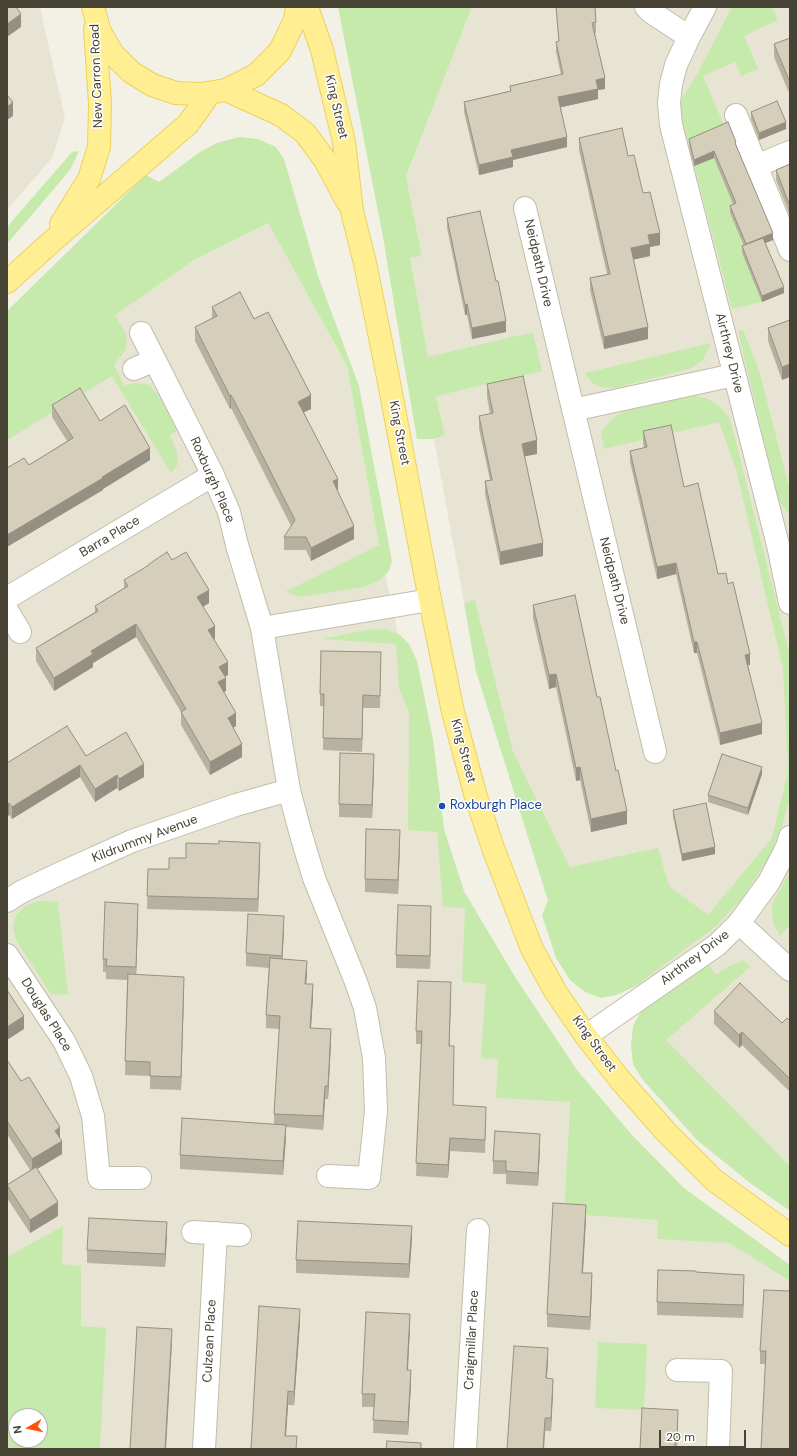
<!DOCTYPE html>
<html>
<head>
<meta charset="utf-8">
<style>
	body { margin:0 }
	#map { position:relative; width:797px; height:1456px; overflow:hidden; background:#f3f1e5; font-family:"DM Sans",sans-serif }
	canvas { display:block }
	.frame { position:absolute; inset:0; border:8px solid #464234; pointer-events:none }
	.north { position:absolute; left:8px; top:1408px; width:40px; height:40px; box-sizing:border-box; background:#fff; border:1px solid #b5b3ae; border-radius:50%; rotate:261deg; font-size:11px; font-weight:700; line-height:16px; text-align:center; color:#464234 }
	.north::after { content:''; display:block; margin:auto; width:14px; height:18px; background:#ff5410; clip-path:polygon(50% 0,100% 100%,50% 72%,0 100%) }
	.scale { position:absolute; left:659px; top:1430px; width:87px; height:18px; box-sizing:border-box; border:2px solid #464234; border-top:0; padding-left:5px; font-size:12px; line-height:14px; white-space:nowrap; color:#464234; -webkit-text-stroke:3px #fff; paint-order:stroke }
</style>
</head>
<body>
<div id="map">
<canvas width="797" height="1456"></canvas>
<div class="frame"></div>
<div class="north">N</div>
<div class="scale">20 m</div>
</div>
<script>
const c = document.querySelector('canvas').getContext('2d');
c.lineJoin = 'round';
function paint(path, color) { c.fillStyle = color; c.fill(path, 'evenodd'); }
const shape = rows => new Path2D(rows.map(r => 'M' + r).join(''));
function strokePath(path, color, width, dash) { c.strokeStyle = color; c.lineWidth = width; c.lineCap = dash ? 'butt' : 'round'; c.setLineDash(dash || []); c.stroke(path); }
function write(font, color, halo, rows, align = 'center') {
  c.font = font + ' "DM Sans",sans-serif'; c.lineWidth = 3; c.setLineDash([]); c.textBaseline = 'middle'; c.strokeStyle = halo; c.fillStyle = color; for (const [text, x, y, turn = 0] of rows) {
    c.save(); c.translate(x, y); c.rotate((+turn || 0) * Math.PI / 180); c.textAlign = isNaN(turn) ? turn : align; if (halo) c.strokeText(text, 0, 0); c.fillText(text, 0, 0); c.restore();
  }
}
const residential = shape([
	[7,7,40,7,65,118,52,158,7,210],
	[472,7,790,7,790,1166,665,1040,570,867,513,751,475,600,464,603,434,439,445,436,428,358,410,258,422,256,406,176],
	[268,223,347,366,379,545,449,873,570,1102,564,1214,658,1220,729,1243,790,1281,790,1449,7,1449,7,387,89,313],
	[16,1416,40,1416,40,1440,16,1440]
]);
const green = shape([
	[338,7,472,7,406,176,422,256,410,258,428,357,533,332,542,371,436,396,445,436,434,439,417,439,404,364,383,237],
	[732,7,772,7,778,20,744,36,758,69,741,76,735,62,703,76,726,130,736,210,746,251,742,253,762,302,732,309,683,123,680,101,696,76],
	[239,137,258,139,276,147,284,159,319,279,359,386,392,561,389,571,378,581,364,587,301,597,285,592,379,545,347,366,268,223,194,260,115,315,127,336,126,349,114,365,124,386,137,383,150,385,161,399,177,431,170,435,177,452,178,464,171,473,112,376,7,440,7,311,146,175,159,182,200,152,217,143],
	[79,151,70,170,7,244,7,227,72,152],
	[743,330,759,370,790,491,790,515,778,500,738,331],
	[711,343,703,360,692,368,616,388,601,387,592,383,585,373],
	[690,395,706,398,719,406,730,419,790,656,790,797,782,826,769,857,743,897,715,927,634,987,616,995,601,998,585,992,570,980,556,958,542,915,548,901,476,671,464,603,475,600,513,751,570,867,658,848,669,886,708,915,772,838,788,772,783,669,736,469,719,422,604,449,601,432,612,419,622,412],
	[386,629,400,635,409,644,417,661,433,739,444,829,464,891,515,977,577,1070,632,1135,684,1188,790,1265,790,1281,729,1243,657,1239,658,1220,564,1214,570,1102,496,1098,498,1059,481,1058,486,984,462,982,465,908,443,907,437,832,408,830,409,711,399,689,396,644,322,639,367,630],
	[790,872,790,925,780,936,774,925,772,915,772,904],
	[39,901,58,902,68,995,51,994,16,940,13,927,16,915,25,906],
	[742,961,751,966,666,1040,790,1166,790,1211,750,1183,697,1140,642,1079,633,1064,631,1046,633,1026,641,1011,709,965,716,975,727,967],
	[63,1226,62,1264,81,1266,81,1326,106,1328,100,1449,7,1449,7,1257],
	[16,1416,40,1416,40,1440,16,1440],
	[598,1342,647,1344,644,1410,595,1408]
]);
const minor = shape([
	[646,7,651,12,689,37],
	[705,7,689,37,676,65,671,84,669,103,671,125,778,545,790,603],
	[736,115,790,250],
	[756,166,790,152],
	[525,208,655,752],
	[141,333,213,475,229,512,237,545,262,628,289,790,301,835,314,878,356,982,365,1008,374,1058,376,1111,369,1178,328,1176],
	[134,369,155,360],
	[573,410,734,375],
	[7,598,213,475],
	[7,610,20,632],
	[262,628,430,600],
	[7,901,21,892,61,873,132,841,236,805,289,790],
	[739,923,790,970],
	[7,955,64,1041,81,1076,93,1116,99,1178,140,1178],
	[586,1036,717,945,739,923,769,882,787,847,790,837],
	[193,1232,240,1235],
	[677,1370,721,1371,718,1449],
	[204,1449,216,1233],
	[465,1449,478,1230]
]);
const major = shape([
	[93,7,100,32,113,54,131,72,152,85,176,93,201,94,226,90,256,75,280,51,295,20,297,7],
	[307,7,322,50,344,142,352,211,365,263,388,377,430,600,453,712,476,797,493,848,532,949,555,991,586,1036,621,1081,666,1132,714,1180,790,1235],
	[226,90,281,115,305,133,325,160,347,201],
	[61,224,89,179,99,147,100,104,95,28],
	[7,282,49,244,188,124,210,93]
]);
const wall = shape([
	[556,7,595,7,596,22,596,33,595,33,605,89,598,90,598,99,561,107,567,147,513,160,513,167,479,175,464,112,464,102,510,91,510,86,561,75,556,52,556,42,559,41],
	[790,38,790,93,789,93,774,57,774,44],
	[751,112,786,129,759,140,751,119],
	[579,138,628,156,643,193,660,245,650,247,650,256,633,260,648,339,604,349,590,290,590,278,607,274,579,150],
	[689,139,736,147,773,240,765,243,784,293,762,302,742,253,742,246,744,246,730,213,730,206,733,204,714,158,694,166,689,146],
	[790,164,790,216,776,180,776,170],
	[447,218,496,281,506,332,472,339,467,315,465,315,447,228],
	[212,307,254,319,311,409,304,412,338,491,354,539,311,561,306,550,284,550,284,537,291,526,253,451,231,408,230,409,195,341,195,327,212,318],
	[790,320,782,380,768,341,768,328],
	[487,384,537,454,524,456,543,556,500,565,485,494,485,481,490,480,479,429,479,416,490,414,487,397],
	[52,405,100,421,150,460,103,489,103,490,29,465,67,441,52,417],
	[643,431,684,487,718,574,728,584,750,665,748,665,762,734,720,745,697,653,694,653,676,574,657,579,630,462,630,451,644,448,643,443],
	[172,560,209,603,203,607,215,639,214,639,228,675,225,676,226,691,224,692,236,726,233,728,242,757,210,775,181,725,181,712,136,637,93,663,93,667,54,691,36,661,36,648,95,612,95,606,124,588,124,580,149,565,149,564],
	[533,605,597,697,627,824,591,832,580,780,576,781,556,687,549,689,533,618],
	[381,652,380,708,363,708,362,752,323,750,324,706,320,706,320,694],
	[86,756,144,777,119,791,117,788,95,802,80,777,12,819,9,815,7,763],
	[374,768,372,818,339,817,339,804],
	[762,774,748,815,708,802,708,795],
	[673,810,715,854,682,861,673,817],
	[400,843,398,894,365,892,365,879],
	[260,855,258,912,147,909,148,869,169,869],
	[138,917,136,975,184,990,181,1090,150,1089,150,1076,125,1075,127,980,106,979,106,972,103,972,103,959],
	[431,919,430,969,396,968,396,955],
	[284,929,282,959,307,974,306,984,313,997,311,1028,331,1042,328,1099,325,1099,323,1130,286,1127,286,1138,283,1175,180,1169,180,1155,274,1124,274,1114,280,1029,266,1028,266,1015,269,968,246,966,246,953],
	[451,995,449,1046,453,1105,486,1119,485,1153,450,1151,448,1178,416,1176,421,1044,416,1044,416,1031],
	[714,1011,782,1023,790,1021,790,1092,742,1045,739,1048,714,1024],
	[7,1060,60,1139,62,1154,37,1169,58,1216,30,1233,7,1198,7,1185,30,1170,7,1134],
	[540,1147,538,1186,506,1184,506,1174,493,1174,493,1161],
	[586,1218,583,1273,592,1286,590,1330,547,1327,547,1314],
	[167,1235,165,1267,87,1263,87,1250],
	[412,1239,409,1278,296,1273,296,1260],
	[696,1272,744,1288,743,1318,657,1315,657,1302],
	[790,1291,765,1364,760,1364,760,1351],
	[300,1322,294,1405,288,1405,286,1436,297,1449,251,1449],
	[410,1327,408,1370,411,1384,408,1435,373,1433,374,1407,362,1407,362,1394],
	[548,1348,547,1378,553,1392,551,1431,545,1431,544,1449],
	[678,1423,677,1449,640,1449]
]);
const shadedWall = shape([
	[21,14,21,27,7,37,7,24],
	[605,78,605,89,598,90,598,99,558,108,558,97,596,80],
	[790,79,790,93,789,93,789,80],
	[13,102,13,116,7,120,7,107],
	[786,122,786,129,759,140,759,133],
	[567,137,567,147,513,160,513,167,479,175,479,165,511,150],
	[714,151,714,158,694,166,694,160],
	[660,233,660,245,650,247,650,256,631,260,631,248,648,235],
	[773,233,773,240,746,251,746,244],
	[784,287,784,293,762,302,762,296],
	[467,304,467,315,465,315,465,305],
	[506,321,506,332,472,339,472,328],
	[648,327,648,339,604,349,604,337],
	[790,364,790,377,782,380,782,367],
	[231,395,231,408,230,409,230,396],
	[311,395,311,409,298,415,298,402],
	[537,440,537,454,522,457,522,444],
	[150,448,150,460,103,489,103,490,7,547,7,535],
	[338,479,338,492,333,481],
	[354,526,354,539,311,561,311,548],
	[543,543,543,556,500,565,500,552],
	[676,563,676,574,657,579,657,567],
	[209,590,209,603,197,610,197,597],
	[136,624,136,637,93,663,93,667,54,691,54,678,91,651],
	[215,626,215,639,208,643,208,630],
	[694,642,697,642,697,653,694,653],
	[750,654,750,665,745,666,745,655],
	[228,662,228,675,219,680,219,667],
	[556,674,556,687,549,689,549,675],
	[226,678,226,691,218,695,218,682],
	[8,695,8,709,7,709,7,696],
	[363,695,363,708,362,752,362,739],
	[236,713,236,726,228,731,228,718],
	[762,723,762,734,720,745,720,733],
	[242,744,242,757,210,775,210,762],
	[374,754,374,768,372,818,372,805],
	[144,764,144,777,119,791,119,779],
	[80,765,80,777,12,819,12,807],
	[580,767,580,780,576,781,576,768],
	[762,767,762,774,748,815,748,808],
	[117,775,117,788,95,802,95,789],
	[9,803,9,815,7,817,7,804],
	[627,811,627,824,591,832,591,819],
	[400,830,400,843,398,894,398,880],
	[260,843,260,855,258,912,258,899],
	[715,847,715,854,682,861,682,854],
	[138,904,138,917,136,980,136,967],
	[431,906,431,919,430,969,430,956],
	[284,916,284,929,282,969,282,956],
	[307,961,307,974,305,997,305,984],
	[184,977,184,990,181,1090,181,1077],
	[451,982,451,995,449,1059,449,1046],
	[313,984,313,997,310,1041,310,1028],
	[24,1016,24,1029,7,1040,7,1027],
	[331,1029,331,1042,328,1099,328,1086],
	[742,1032,742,1045,739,1048,739,1035],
	[325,1086,325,1099,323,1130,323,1116],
	[286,1125,286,1138,283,1175,283,1161],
	[60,1127,60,1140,55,1131],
	[540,1134,540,1147,538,1186,538,1173],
	[450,1138,450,1151,448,1178,448,1165],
	[62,1141,62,1154,32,1172,32,1159],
	[58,1202,58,1216,30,1233,30,1220],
	[586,1205,586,1218,582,1286,582,1273],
	[167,1222,167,1235,165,1267,165,1254],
	[412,1226,412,1239,409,1278,409,1264],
	[592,1273,592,1286,590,1330,590,1317],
	[744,1275,744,1288,743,1318,743,1305],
	[300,1309,300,1322,294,1405,294,1392],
	[410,1314,410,1327,407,1383,407,1370],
	[172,1329,172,1342,166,1449,165,1449],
	[548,1348,548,1361,546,1392,546,1378],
	[411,1370,411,1384,408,1435,408,1422],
	[553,1379,553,1392,551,1431,551,1418],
	[288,1391,288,1405,285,1449,285,1436],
	[678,1410,678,1423,677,1449,677,1438],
	[545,1418,545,1431,544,1449,543,1449]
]);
const building = shape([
	[7,7,16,7,21,14,7,24,7,7],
	[556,7,595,7,596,22,592,23,605,78,596,80,598,89,558,97,567,137,511,150,513,157,479,165,464,102,511,91,510,86,563,74,556,42,559,41,556,7],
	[790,38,790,79,789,80,774,44,790,38],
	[7,95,13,102,7,107,7,95],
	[777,101,786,122,759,133,751,112,777,101],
	[728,122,736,142,735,143,773,233,746,244,730,206,736,203,714,151,694,160,689,139,728,122],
	[622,128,628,156,634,155,643,193,650,192,660,233,648,235,650,244,631,248,648,327,604,337,590,278,610,274,579,138,622,128],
	[790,164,790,206,776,170,790,164],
	[480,211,496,281,498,281,506,321,472,328,467,304,465,305,447,218,480,211],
	[763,238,784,287,762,296,742,246,763,238],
	[240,292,254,319,268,312,311,395,298,402,338,479,333,481,354,526,311,548,306,537,284,537,295,520,253,437,231,395,230,396,195,327,217,316,212,307,240,292],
	[790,320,790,364,782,367,768,328,790,320],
	[523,376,537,440,522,444,543,543,500,552,485,481,492,480,479,416,493,413,487,384,523,376],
	[80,388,100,421,125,405,150,448,102,477,103,478,7,535,7,468,24,458,29,465,73,438,52,405,80,388],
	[671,425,684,487,698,483,718,574,726,573,728,584,733,582,750,654,745,655,762,723,720,733,697,642,694,642,676,563,657,567,630,451,647,447,643,431,671,425],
	[167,552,172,560,186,552,209,590,197,597,215,626,208,630,228,662,219,667,226,678,218,682,236,713,228,718,242,744,210,762,181,712,186,709,136,624,91,651,93,654,54,678,36,648,98,611,95,606,128,586,124,580,149,565,149,564,167,552],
	[575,595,597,697,600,697,616,771,618,770,627,811,591,819,580,767,576,768,556,674,549,675,533,605,575,595],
	[321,651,381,652,380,696,363,695,362,739,323,738,324,694,320,694,321,651],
	[67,726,86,756,126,732,144,764,119,779,117,775,95,789,80,765,12,807,9,803,7,804,7,763,67,726],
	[340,753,374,754,372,805,339,804,340,753],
	[722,754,762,767,748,808,708,795,722,754],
	[706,803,715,847,682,854,673,810,706,803],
	[366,829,400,830,398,880,365,879,366,829],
	[219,841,260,843,258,899,147,896,148,869,169,869,169,858,186,858,186,843,219,844,219,841],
	[105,902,138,904,136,967,106,966,107,959,103,959,105,902],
	[398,905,431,906,430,956,396,955,398,905],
	[248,914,284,916,282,956,246,953,248,914],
	[270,958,307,961,305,984,313,984,310,1028,331,1029,328,1086,325,1086,323,1116,274,1114,280,1016,266,1015,270,958],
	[128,974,184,977,181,1077,150,1076,150,1062,125,1061,128,974],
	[418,981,451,982,449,1046,454,1046,453,1105,486,1107,485,1140,450,1138,448,1165,416,1163,422,1031,416,1031,418,981],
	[740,983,782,1023,787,1018,790,1021,790,1079,742,1032,739,1035,714,1011,740,983],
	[7,990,24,1016,7,1027,7,990],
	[7,1060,21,1081,29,1077,60,1127,55,1131,62,1141,32,1159,7,1121,7,1060],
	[182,1118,286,1125,283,1161,180,1155,182,1118],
	[495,1131,540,1134,538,1173,506,1171,506,1161,493,1161,495,1131],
	[36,1167,58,1202,30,1220,7,1185,36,1167],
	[553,1203,586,1205,582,1273,592,1273,590,1317,547,1314,553,1203],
	[89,1218,167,1222,165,1254,87,1250,89,1218],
	[298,1221,412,1226,409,1264,296,1260,298,1221],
	[658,1270,696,1271,696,1272,744,1275,743,1305,657,1302,658,1270],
	[764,1290,790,1291,790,1449,761,1449,766,1351,760,1351,764,1290],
	[259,1306,300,1309,294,1392,288,1391,285,1436,297,1436,296,1449,251,1449,259,1306],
	[366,1312,410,1314,407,1370,411,1370,408,1422,373,1420,375,1394,362,1394,366,1312],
	[137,1327,172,1329,165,1449,130,1449,137,1327],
	[514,1346,548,1348,546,1378,553,1379,551,1418,545,1418,543,1449,507,1449,514,1346],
	[642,1408,678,1410,677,1438,675,1438,675,1449,640,1449,642,1408],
	[387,1441,421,1443,421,1449,386,1449,387,1441]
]);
const markers = [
	[442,806,4,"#1a4fb4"]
];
const streetNames = [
	["New Carron Road",97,76,-92],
	["King Street",336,107,77],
	["Neidpath Drive",538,263,77],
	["Airthrey Drive",729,353,76],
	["King Street",399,433,79],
	["Roxburgh Place",212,480,66],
	["Barra Place",110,537,-31],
	["Neidpath Drive",614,581,76],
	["King Street",463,751,75],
	["Kildrummy Avenue",145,839,-21],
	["Airthrey Drive",695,958,-37],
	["Douglas Place",46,1015,58],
	["King Street",594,1044,54],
	["Craigmillar Place",472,1340,-87],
	["Culzean Place",210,1341,-87]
];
const transitNames = [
	["Roxburgh Place",450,806]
];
paint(residential, '#e8e4d3');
paint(green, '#c5eaac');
strokePath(minor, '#c2bdaa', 24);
strokePath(major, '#e9d25e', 24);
strokePath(minor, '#fff', 22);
strokePath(major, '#ffef92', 22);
paint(wall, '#b7b1a0');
paint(shadedWall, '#959082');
paint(building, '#d5ceba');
strokePath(building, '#959082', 1);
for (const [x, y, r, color] of markers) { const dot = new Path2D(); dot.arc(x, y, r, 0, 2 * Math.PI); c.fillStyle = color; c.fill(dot); strokePath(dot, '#fff', 1.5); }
write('13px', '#464234', '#fff', streetNames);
write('13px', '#164399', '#fff', transitNames, 'left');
</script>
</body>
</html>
